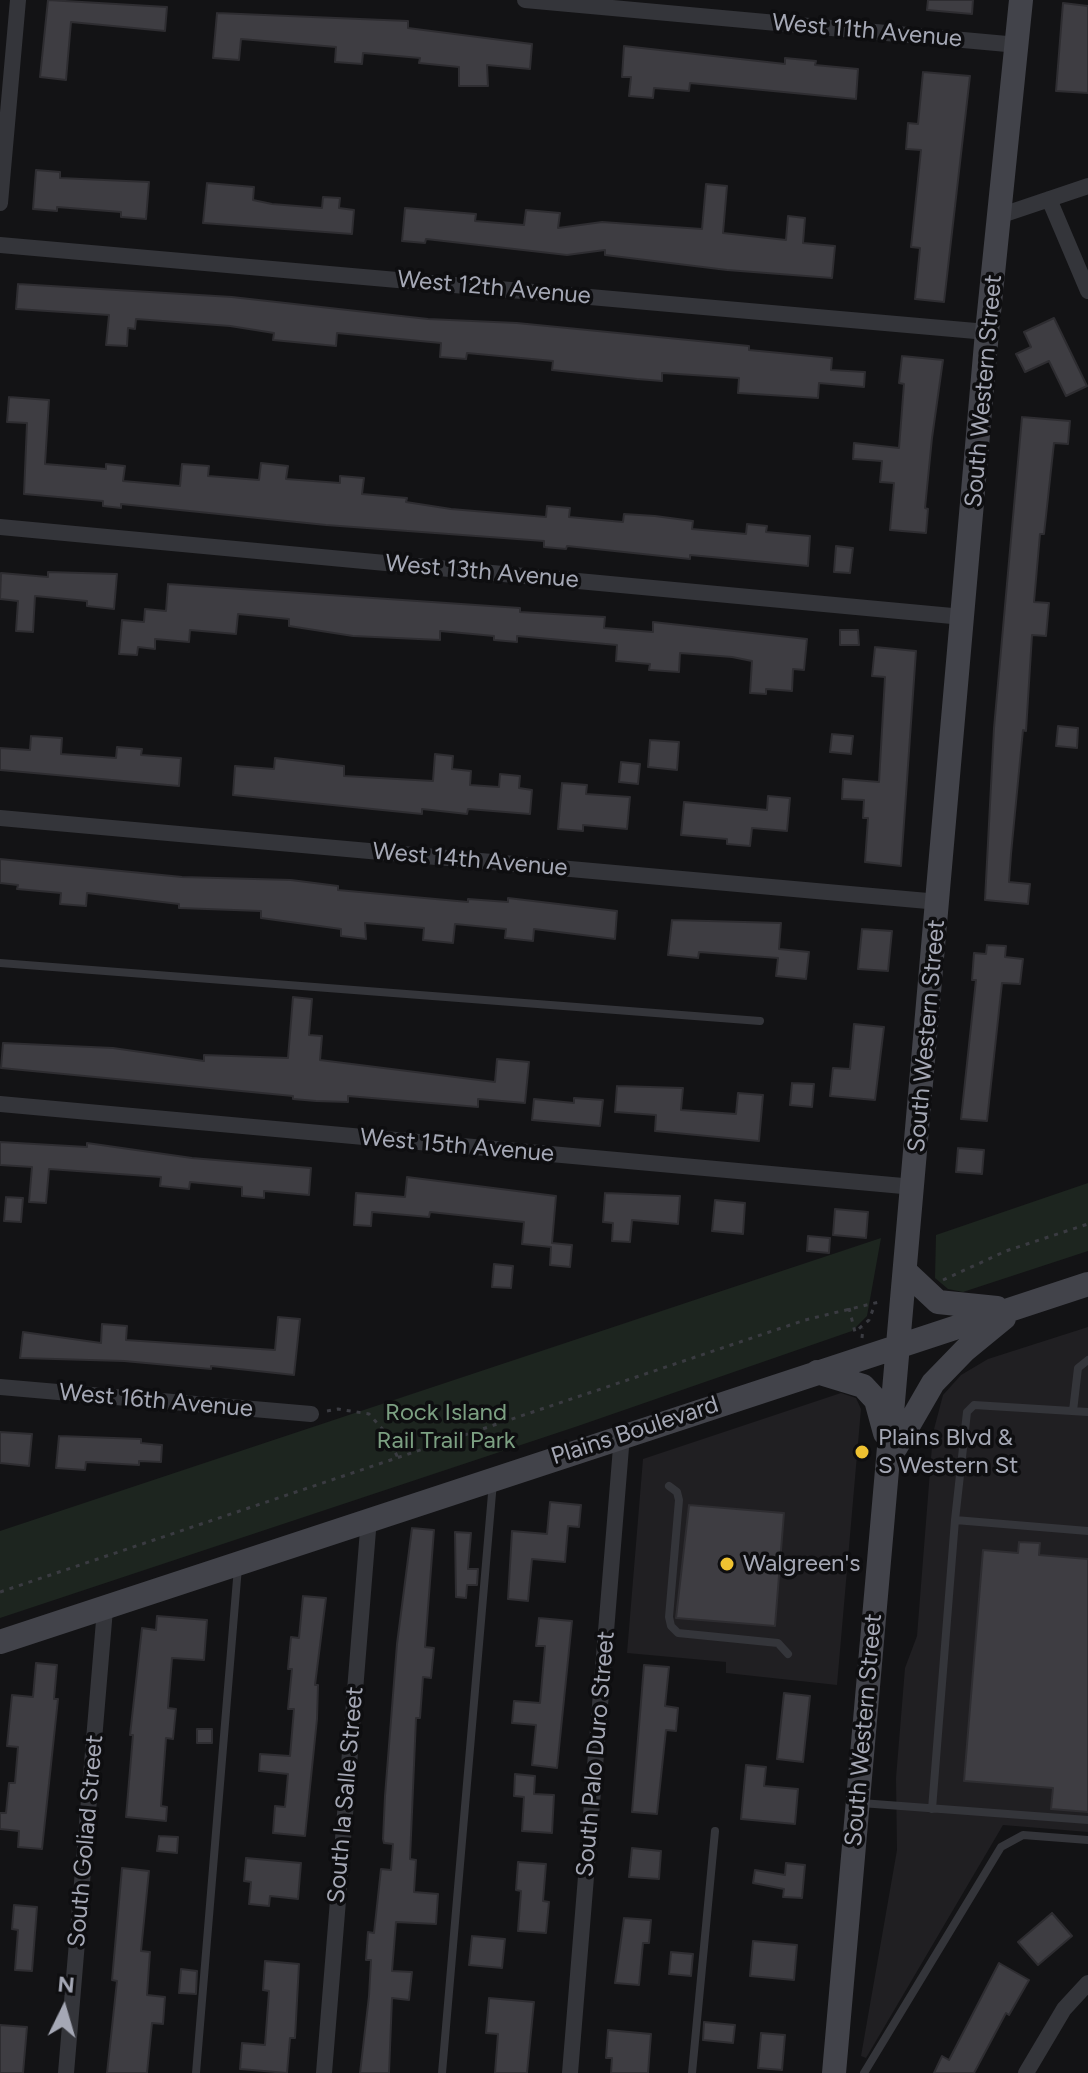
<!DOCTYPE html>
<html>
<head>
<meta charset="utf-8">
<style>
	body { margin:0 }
	#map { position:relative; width:1088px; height:2073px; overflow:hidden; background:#131315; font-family:Figtree,sans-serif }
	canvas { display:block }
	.north { position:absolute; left:24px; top:1969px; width:80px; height:80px; -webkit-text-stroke:6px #0e0e10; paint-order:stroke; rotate:5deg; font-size:22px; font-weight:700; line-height:32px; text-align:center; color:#a5a8b5 }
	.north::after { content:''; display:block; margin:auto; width:28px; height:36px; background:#a5a8b5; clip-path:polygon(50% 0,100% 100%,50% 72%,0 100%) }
</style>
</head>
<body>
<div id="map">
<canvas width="1088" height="2073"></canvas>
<div class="north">N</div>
</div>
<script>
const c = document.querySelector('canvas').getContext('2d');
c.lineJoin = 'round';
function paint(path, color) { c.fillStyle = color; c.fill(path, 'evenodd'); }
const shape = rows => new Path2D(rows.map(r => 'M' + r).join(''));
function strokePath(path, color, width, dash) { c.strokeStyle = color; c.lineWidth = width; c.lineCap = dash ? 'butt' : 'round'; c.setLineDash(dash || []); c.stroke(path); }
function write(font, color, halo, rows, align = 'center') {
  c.font = font + ' Figtree,sans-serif'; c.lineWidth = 7; c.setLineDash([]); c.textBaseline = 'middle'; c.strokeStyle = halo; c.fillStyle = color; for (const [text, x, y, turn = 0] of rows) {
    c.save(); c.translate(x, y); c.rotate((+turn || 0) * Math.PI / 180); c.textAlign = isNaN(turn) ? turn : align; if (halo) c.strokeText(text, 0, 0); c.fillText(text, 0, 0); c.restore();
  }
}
const built = shape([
	[1088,1327,1088,1832,1003,1825,866,2058,861,2056,897,1850,896,1778,905,1668,917,1636,933,1433,943,1395,961,1375,988,1359],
	[841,1393,856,1398,861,1409,837,1685,726,1673,726,1662,627,1653,643,1459]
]);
const green = shape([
	[1088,1183,1088,1251,963,1292,948,1289,935,1278,936,1235],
	[881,1238,867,1316,852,1331,578,1426,0,1618,0,1531]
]);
const building = shape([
	[48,0,167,7,165,31,71,22,66,80,40,77,48,0],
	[928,0,973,0,972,14,927,10,928,0],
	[1063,3,1088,6,1088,93,1056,91,1063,3],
	[217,13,408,21,408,28,532,44,530,69,487,65,488,86,459,86,459,67,419,63,420,58,363,53,362,64,335,62,336,47,241,39,239,60,213,58,217,13],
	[624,46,785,64,785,58,816,61,815,65,858,69,856,99,690,83,689,91,654,88,653,98,629,96,631,77,622,77,624,46],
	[923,72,970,76,944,302,915,299,920,248,911,247,921,150,906,149,908,123,918,124,923,72],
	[36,170,60,172,60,178,149,182,146,219,121,217,121,212,57,207,57,211,33,209,36,170],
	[207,183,254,187,253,200,272,204,322,208,323,197,340,198,339,208,354,210,352,234,203,223,207,183],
	[706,184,727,186,723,233,786,240,788,216,805,218,803,243,835,246,832,278,727,270,605,255,605,250,567,255,426,239,425,243,402,241,405,208,476,214,475,221,524,225,526,210,560,213,558,228,602,222,702,229,706,184],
	[18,284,232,297,428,319,517,323,749,346,749,350,832,358,831,370,865,372,864,387,819,383,818,398,738,393,739,378,662,373,662,381,637,379,552,370,553,361,467,353,466,359,440,357,441,343,337,333,336,346,273,340,274,333,230,326,136,319,135,329,128,328,127,346,106,345,109,315,16,309,18,284],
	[1054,318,1087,386,1066,396,1049,361,1025,372,1016,354,1031,347,1024,332,1054,318],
	[902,356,943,360,932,438,925,508,928,509,926,533,890,530,894,483,880,482,882,461,853,459,854,443,899,448,904,384,899,383,902,356],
	[9,397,49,400,45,464,106,469,106,464,125,466,123,481,180,486,182,464,209,466,208,476,259,480,261,463,288,466,286,479,340,483,340,476,364,478,362,494,407,498,406,502,451,509,546,517,547,506,570,508,569,517,623,522,624,514,655,516,693,521,692,529,746,534,747,524,767,526,766,532,810,536,808,566,690,555,690,559,567,546,566,549,544,547,544,541,326,525,121,504,121,508,103,506,103,501,24,494,27,423,7,422,9,397],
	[1022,417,1070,421,1068,444,1054,443,1044,534,1040,534,1034,602,1049,603,1046,636,1032,635,1026,731,1023,730,1011,854,1009,882,1030,884,1028,904,985,900,994,728,1022,417],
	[836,546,853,548,850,573,834,572,836,546],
	[48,572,117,574,114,609,87,606,87,601,35,596,33,632,16,631,18,601,0,599,1,573,48,577,48,572],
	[168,584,520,608,520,612,605,617,604,628,653,632,653,622,807,639,804,670,793,669,792,691,766,689,766,694,750,693,752,661,732,657,680,653,679,672,649,670,650,664,616,661,617,645,517,636,517,642,494,640,494,636,440,631,440,640,353,636,289,626,289,619,238,614,236,634,190,630,189,642,155,639,155,649,138,647,137,655,119,654,122,620,144,622,145,609,166,611,168,584],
	[840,630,858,630,859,645,840,645,840,630],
	[875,647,916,651,901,866,865,862,868,818,863,818,864,800,842,799,843,779,879,782,885,677,872,676,875,647],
	[1058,726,1078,728,1077,748,1056,746,1058,726],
	[832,734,853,736,851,754,830,752,832,734],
	[31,736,62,738,61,754,116,758,117,747,142,749,141,755,181,758,179,786,0,770,0,748,30,750,31,736],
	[650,740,679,742,677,770,648,767,650,740],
	[435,754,453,756,452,769,471,771,470,785,499,787,500,774,520,776,519,788,532,790,530,814,468,809,467,814,422,809,422,814,233,795,235,766,274,769,275,758,344,766,344,776,433,781,435,754],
	[621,762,640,764,638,784,619,782,621,762],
	[562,783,587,785,586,794,630,797,627,829,583,825,583,831,558,829,562,783],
	[768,796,790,798,787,831,752,828,750,846,727,844,727,839,681,835,684,802,767,810,768,796],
	[0,859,182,877,291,880,338,886,338,890,468,902,468,899,508,902,508,898,617,911,615,939,534,929,533,941,505,938,506,929,455,924,453,943,423,940,424,928,365,923,366,939,341,936,341,929,261,918,261,911,179,908,179,904,87,893,86,906,60,904,61,893,17,889,18,885,0,883,0,859],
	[672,920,781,923,779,949,809,952,806,979,776,976,778,958,699,952,698,958,668,955,672,920],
	[862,929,892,931,888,971,858,969,862,929],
	[987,945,1006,946,1005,957,1023,959,1020,984,1002,983,987,1121,961,1119,976,980,972,980,974,953,986,954,987,945],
	[293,997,312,999,309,1035,322,1036,320,1060,495,1082,497,1059,529,1062,525,1103,478,1099,478,1107,348,1096,348,1102,316,1101,293,1099,293,1096,1,1068,3,1043,113,1048,204,1061,204,1055,288,1058,293,997],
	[854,1024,884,1027,875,1100,830,1096,833,1068,850,1069,854,1024],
	[792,1083,814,1084,812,1107,790,1105,792,1083],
	[617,1086,683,1088,681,1110,736,1114,738,1093,763,1095,759,1141,655,1131,656,1115,615,1112,617,1086],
	[574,1098,603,1100,600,1126,532,1120,534,1099,574,1103,574,1098],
	[0,1142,87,1147,87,1143,192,1158,311,1168,309,1195,264,1191,264,1198,242,1196,242,1187,190,1182,189,1189,160,1186,161,1177,49,1169,46,1203,29,1202,32,1167,0,1165,0,1142],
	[958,1148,984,1150,982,1174,956,1172,958,1148],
	[407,1177,556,1196,552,1243,572,1245,570,1267,550,1265,551,1247,522,1244,524,1222,430,1212,429,1217,372,1212,371,1226,354,1225,356,1193,405,1197,407,1177],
	[605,1193,680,1196,678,1224,632,1220,630,1242,612,1241,613,1223,603,1222,605,1193],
	[6,1197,23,1198,21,1222,4,1221,6,1197],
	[715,1200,745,1203,743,1234,712,1231,715,1200],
	[835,1209,868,1212,866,1238,833,1235,835,1209],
	[808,1236,830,1238,829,1253,807,1251,808,1236],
	[494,1264,513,1266,511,1288,492,1287,494,1264],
	[278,1317,300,1319,294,1375,211,1366,211,1369,124,1361,20,1358,23,1332,101,1343,102,1324,127,1326,126,1340,275,1350,278,1317],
	[0,1432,32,1434,29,1466,0,1463,0,1432],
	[59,1436,141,1439,141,1443,162,1445,161,1462,139,1461,139,1465,86,1462,85,1470,56,1468,59,1436],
	[550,1502,581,1505,579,1527,568,1526,565,1562,532,1559,528,1601,508,1599,512,1531,547,1534,550,1502],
	[689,1505,784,1513,775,1626,676,1618,689,1505],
	[412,1528,434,1530,425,1647,434,1648,431,1678,423,1677,420,1718,416,1718,410,1859,416,1860,414,1892,438,1894,436,1924,396,1922,392,1971,412,1972,409,2000,392,1998,389,2073,360,2073,369,1996,371,1960,366,1960,368,1932,374,1933,381,1869,391,1870,393,1844,384,1843,383,1839,385,1796,397,1644,412,1528],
	[455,1532,471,1533,468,1569,478,1569,477,1585,467,1585,466,1598,456,1597,455,1532],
	[1019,1542,1040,1543,1039,1555,1088,1559,1088,1812,1051,1809,1053,1788,964,1781,983,1550,1018,1553,1019,1542],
	[303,1596,326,1598,315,1685,318,1685,317,1719,305,1836,273,1833,275,1806,285,1807,288,1774,259,1771,260,1754,290,1756,294,1709,288,1709,292,1669,288,1669,291,1637,299,1638,303,1596],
	[157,1616,207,1620,204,1660,172,1658,168,1708,176,1709,173,1739,166,1738,161,1806,167,1807,166,1821,126,1817,133,1735,130,1735,142,1628,156,1630,157,1616],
	[539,1618,572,1621,557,1768,532,1765,536,1725,512,1723,514,1701,540,1703,545,1646,536,1646,539,1618],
	[36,1663,57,1665,54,1699,58,1699,42,1849,18,1847,19,1831,0,1829,0,1813,6,1813,9,1783,15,1783,18,1747,7,1746,12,1695,33,1697,36,1663],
	[644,1665,669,1667,665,1706,678,1708,676,1731,666,1730,657,1814,632,1812,644,1665],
	[784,1693,810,1696,803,1762,777,1759,784,1693],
	[197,1729,212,1729,212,1743,197,1743,197,1729],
	[746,1765,766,1767,764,1786,798,1789,795,1824,741,1819,746,1765],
	[515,1774,535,1776,534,1794,554,1795,552,1833,522,1831,524,1797,514,1796,515,1774],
	[159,1836,178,1837,177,1853,157,1851,159,1836],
	[632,1848,661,1851,659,1879,629,1877,632,1848],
	[246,1858,301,1863,298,1899,270,1896,269,1906,249,1904,251,1882,244,1881,246,1858],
	[518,1862,546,1864,543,1901,549,1902,546,1933,518,1931,521,1891,516,1890,518,1862],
	[786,1863,805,1865,802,1898,783,1897,784,1889,753,1883,755,1870,785,1875,786,1863],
	[122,1868,149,1871,141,1951,150,1952,147,1995,165,1997,163,2024,152,2023,147,2073,107,2073,117,1981,112,1980,122,1868],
	[14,1905,37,1907,32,1971,15,1970,18,1930,12,1929,14,1905],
	[1052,1913,1072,1936,1038,1965,1018,1942,1052,1913],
	[624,1918,651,1920,649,1943,643,1943,639,1985,615,1983,624,1918],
	[472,1936,505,1939,502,1968,469,1965,472,1936],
	[753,1941,797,1945,794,1980,750,1976,753,1941],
	[671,1952,693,1954,691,1976,669,1974,671,1952],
	[265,1961,299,1964,295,2038,290,2038,287,2073,240,2069,242,2043,265,2045,269,1991,263,1990,265,1961],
	[999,1963,1029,1980,1009,2015,1006,2013,974,2073,934,2073,942,2056,949,2060,999,1963],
	[181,1969,197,1971,196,1994,179,1993,181,1969],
	[489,1998,534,2002,527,2073,495,2073,498,2034,486,2033,489,1998],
	[704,2022,735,2025,733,2043,703,2040,704,2022],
	[0,2025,27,2027,23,2073,0,2073,0,2025],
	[608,2030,651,2034,648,2073,611,2073,612,2058,606,2058,608,2030],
	[761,2033,785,2035,782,2070,758,2068,761,2033]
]);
const path = shape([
	[943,1280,1006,1251,1088,1224],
	[849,1308,855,1332,869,1320,875,1304],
	[862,1338,863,1328],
	[327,1411,338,1409,369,1414,386,1433,398,1458],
	[0,1592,805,1320,883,1301]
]);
const service = shape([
	[0,963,760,1021],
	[1073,1411,1078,1368,1088,1360],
	[669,1486,677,1492,679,1500,669,1617,671,1626,678,1633,778,1643,788,1654],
	[955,1520,967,1412,974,1405,1088,1412],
	[861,1803,1088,1820],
	[932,1809,955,1520,1088,1531],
	[196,2073,238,1567],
	[442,2073,493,1482],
	[692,2073,715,1831],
	[864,2073,1001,1847,1023,1835,1088,1840]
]);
const minor = shape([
	[525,0,1018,45],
	[1049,199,1088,291],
	[0,203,18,0],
	[1002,215,1088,186],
	[0,245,987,332],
	[0,527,963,617],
	[0,818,939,902],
	[0,1104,914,1187],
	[0,1387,311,1414],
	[66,2073,105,1609],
	[324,2073,369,1518],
	[570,2073,622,1435],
	[1026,2073,1064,2009,1088,1983]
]);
const secondary = shape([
	[905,1271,938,1302,997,1308],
	[817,1372,863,1386,876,1400,885,1433],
	[896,1447,933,1383,965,1350,1004,1318],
	[0,1642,1088,1284],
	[834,2073,987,332,1021,0]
]);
const markers = [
	[862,1452,8,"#efc231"],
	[727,1564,8,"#efc231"]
];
const streetNames = [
	["West 11th Avenue",867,31,5],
	["West 12th Avenue",494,288,5],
	["South Western Street",984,391,-85],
	["West 13th Avenue",482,572,5],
	["West 14th Avenue",470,860,5],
	["South Western Street",927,1036,-85],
	["West 15th Avenue",457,1146,5],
	["West 16th Avenue",156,1401,5],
	["Plains Boulevard",635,1431,-18],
	["South Western Street",864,1730,-85],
	["South Palo Duro Street",596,1754,-85],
	["South la Salle Street",346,1795,-85],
	["South Goliad Street",86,1841,-85]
];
const parkNames = [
	["Rock Island",446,1413],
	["Rail Trail Park",446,1441]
];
const poiNames = [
	["Plains Blvd &",878,1438],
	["S Western St",878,1466],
	["Walgreen's",743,1564]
];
paint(built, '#201f22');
paint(green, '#1d251f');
paint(building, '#3e3d42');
strokePath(building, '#2e2d31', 2);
strokePath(path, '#3a3b41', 3, [4, 6]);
strokePath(service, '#34353a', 8);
strokePath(minor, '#34353a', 16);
strokePath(secondary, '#42434a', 24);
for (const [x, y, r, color] of markers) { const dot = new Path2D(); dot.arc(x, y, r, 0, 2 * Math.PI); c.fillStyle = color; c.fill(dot); strokePath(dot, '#0e0e10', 3); }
write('24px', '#a5a8b5', '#0e0e10', streetNames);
write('24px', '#7ca082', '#0e0e10', parkNames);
write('24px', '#a5a8b5', '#0e0e10', poiNames, 'left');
</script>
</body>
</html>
